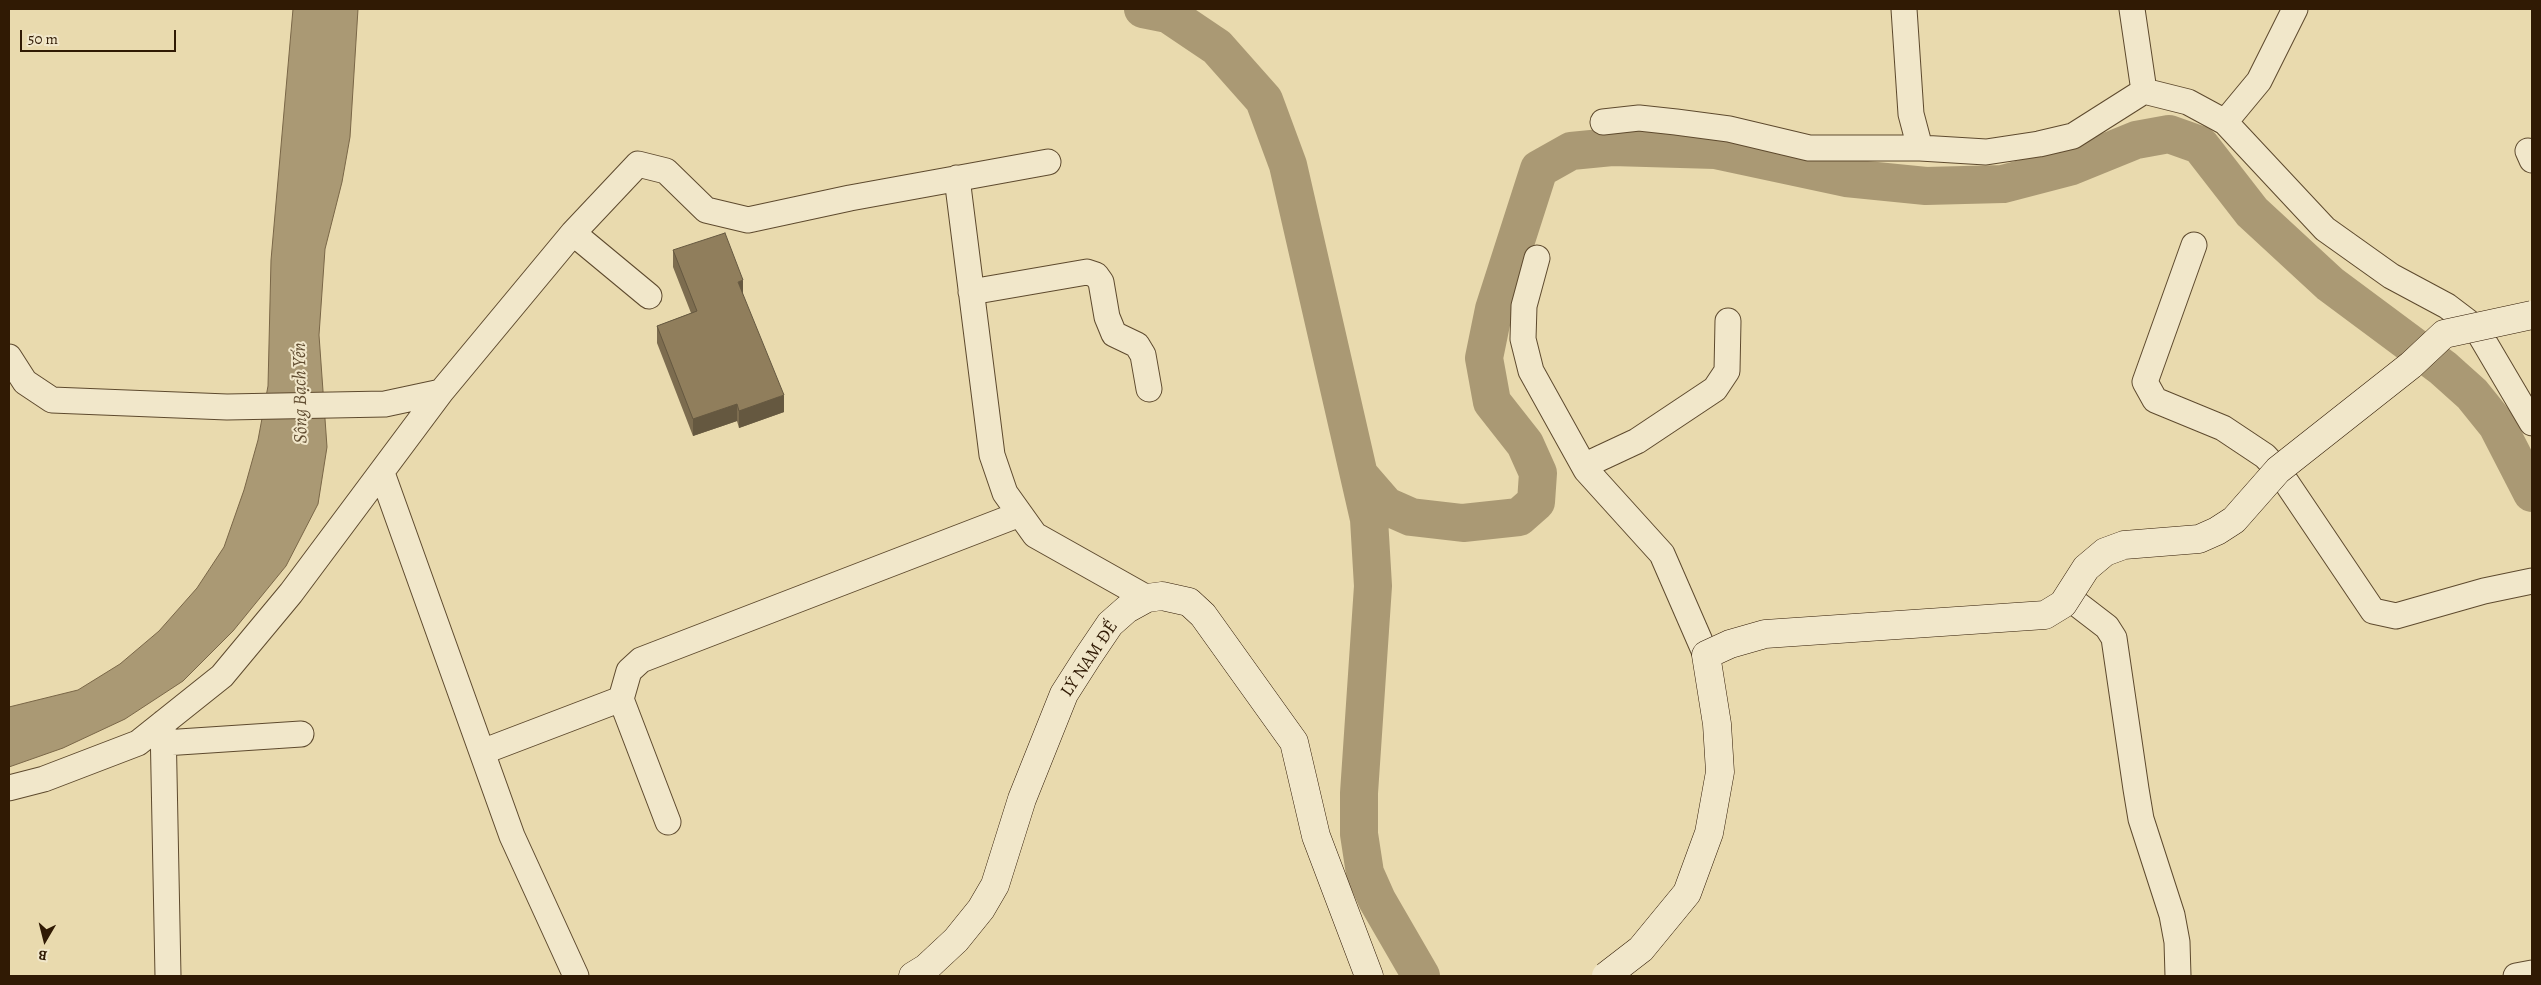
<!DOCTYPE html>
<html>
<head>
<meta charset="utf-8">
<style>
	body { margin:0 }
	#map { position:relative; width:2541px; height:985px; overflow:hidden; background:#e9daae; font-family:Alegreya,serif }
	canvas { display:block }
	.frame { position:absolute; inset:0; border:10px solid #301a04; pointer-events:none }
	.north { position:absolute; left:20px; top:915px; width:50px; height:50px; -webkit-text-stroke:4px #f1e7ca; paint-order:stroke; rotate:188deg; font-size:14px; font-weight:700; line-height:20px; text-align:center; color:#301a04 }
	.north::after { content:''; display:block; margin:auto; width:18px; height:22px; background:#301a04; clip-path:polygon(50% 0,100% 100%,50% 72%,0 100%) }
	.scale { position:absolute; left:20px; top:30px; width:156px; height:22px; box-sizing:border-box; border:2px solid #301a04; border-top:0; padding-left:6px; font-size:15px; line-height:18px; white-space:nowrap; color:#301a04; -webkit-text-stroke:4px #f1e7ca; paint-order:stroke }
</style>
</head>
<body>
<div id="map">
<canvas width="2541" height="985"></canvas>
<div class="frame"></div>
<div class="north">B</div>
<div class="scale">50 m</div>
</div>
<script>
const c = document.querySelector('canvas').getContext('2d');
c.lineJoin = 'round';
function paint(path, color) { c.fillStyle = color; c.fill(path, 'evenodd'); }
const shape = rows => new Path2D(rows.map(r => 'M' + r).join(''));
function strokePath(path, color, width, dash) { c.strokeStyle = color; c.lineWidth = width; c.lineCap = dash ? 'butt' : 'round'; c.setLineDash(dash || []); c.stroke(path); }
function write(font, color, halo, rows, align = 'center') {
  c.font = font + ' Alegreya,serif'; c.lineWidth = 4; c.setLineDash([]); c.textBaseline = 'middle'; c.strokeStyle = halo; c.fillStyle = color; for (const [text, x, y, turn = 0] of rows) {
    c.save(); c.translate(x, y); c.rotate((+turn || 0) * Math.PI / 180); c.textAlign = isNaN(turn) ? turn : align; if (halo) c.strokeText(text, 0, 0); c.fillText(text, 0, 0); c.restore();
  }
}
const water = shape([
	[293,9,358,9,350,137,342,182,325,249,319,335,327,447,318,504,286,566,233,631,183,681,125,719,63,748,9,767,9,707,78,690,120,664,159,631,197,588,224,547,244,490,258,440,268,386,271,260,293,9]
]);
const river = shape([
	[1143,9,1168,14,1217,47,1264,100,1288,165,1369,519,1373,586,1359,793,1359,834,1365,873,1377,900,1421,976],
	[1360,476,1386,506,1411,517,1463,523,1519,517,1536,502,1538,473,1525,444,1492,402,1484,358,1494,309,1539,169,1571,151,1612,147,1715,150,1846,178,1926,186,2003,184,2072,166,2136,140,2169,134,2200,145,2252,212,2330,284,2443,368,2472,394,2497,425,2532,493]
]);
const street = shape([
	[1904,9,1911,114,1920,148],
	[2132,9,2144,91],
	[1603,122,1639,118,1676,122,1729,129,1809,148,1920,148,1986,152,2039,144,2073,136,2144,91,2188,102,2225,122,2325,229,2391,276,2447,306,2476,328,2532,423],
	[2225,122,2259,81,2295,9],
	[2528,151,2532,160],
	[957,178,992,455,1005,493,1035,535,1147,598],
	[573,233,649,296],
	[2194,245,2145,382,2155,400,2223,428,2265,456,2278,470,2373,611,2396,616,2484,591,2532,581],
	[1537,258,1524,306,1523,339,1531,371,1586,470],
	[971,292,1087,272,1096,275,1101,282,1107,317,1114,334,1137,345,1143,355,1149,389],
	[9,357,25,382,52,400,227,407,385,404,441,392],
	[382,473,512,836,576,976],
	[2068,597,2107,627,2114,638,2136,789,2141,819,2172,915,2177,942,2178,976],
	[1706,655,1662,554,1586,470,1592,462,1637,441,1715,389,1727,371,1728,321],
	[621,699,629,671,641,660,1020,514],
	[163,723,168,976],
	[164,743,301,734],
	[482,752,621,699,668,822],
	[9,788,44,779,138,743,222,676,291,593,441,392,573,233,638,164,666,171,706,210,748,220,850,198,1048,162],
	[2516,976,2532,973]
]);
const secondary = shape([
	[913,976,926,968,956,940,981,909,995,885,1022,799,1064,694,1087,658,1110,624,1127,609,1147,598,1162,596,1189,602,1203,615,1294,742,1316,836,1369,976]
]);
const secondaryBridge = shape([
	[1606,976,1641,949,1687,893,1709,833,1720,772,1717,724,1706,655,1730,644,1765,634,2045,615,2063,604,2086,568,2105,552,2124,545,2199,539,2217,531,2234,520,2278,470,2411,365,2444,334,2532,315]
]);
const wall = shape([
	[673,250,743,296,784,412,739,428,737,421,693,436,657,343,657,326,691,313,673,267]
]);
const shadedWall = shape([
	[743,280,743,297,738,282],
	[784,395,784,412,739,428,739,411],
	[737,404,737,421,693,436,693,419]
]);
const building = shape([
	[725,233,743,280,738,282,784,395,739,411,737,404,693,419,657,326,697,311,673,250,725,233]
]);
const streetNames = [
	["LÝ NAM ĐẾ",1090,659,-56]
];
const waterNames = [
	["Sông Bạch Yến",301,393,-91]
];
paint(water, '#aa9974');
strokePath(water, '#796647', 1);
strokePath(river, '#aa9974', 38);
strokePath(street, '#5e4a2e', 27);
strokePath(secondary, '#301a04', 29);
strokePath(street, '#f1e7ca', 25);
strokePath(secondary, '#f1e7ca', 28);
strokePath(secondaryBridge, '#301a04', 29, []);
strokePath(secondaryBridge, '#f1e7ca', 28);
paint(wall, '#7c6c4f');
paint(shadedWall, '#655840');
paint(building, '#907e5c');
strokePath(building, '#655840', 1);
write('18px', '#301a04', '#f1e7ca', streetNames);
write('italic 19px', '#614d31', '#f1e7ca', waterNames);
</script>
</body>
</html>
